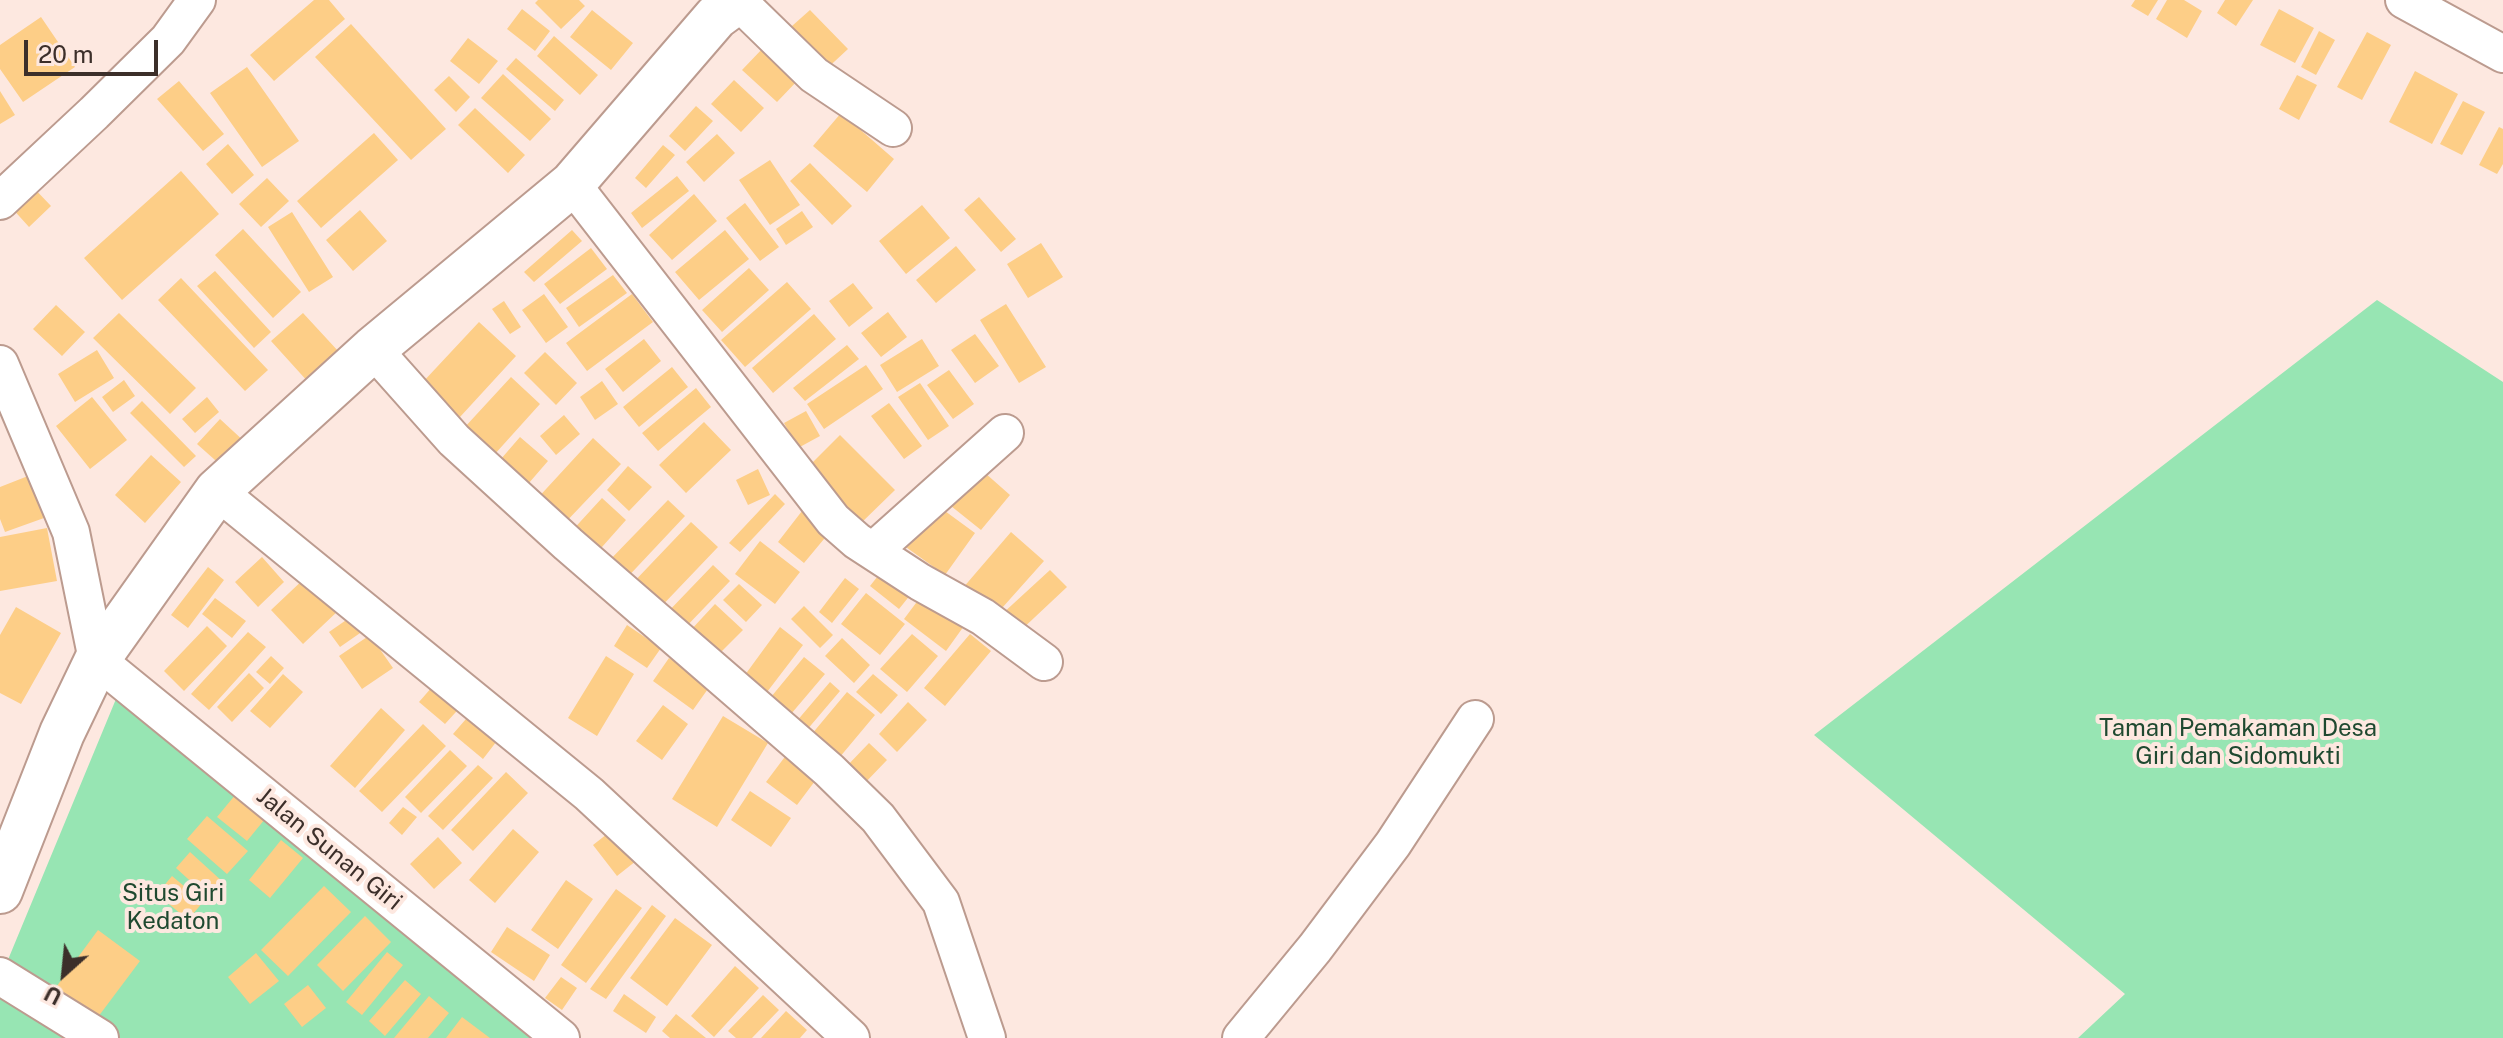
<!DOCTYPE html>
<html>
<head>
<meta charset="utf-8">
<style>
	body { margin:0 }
	#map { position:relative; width:2503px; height:1038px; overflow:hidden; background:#fde8e0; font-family:"Public Sans",sans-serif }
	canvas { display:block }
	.north { position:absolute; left:24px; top:934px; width:80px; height:80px; -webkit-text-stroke:6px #fde8e0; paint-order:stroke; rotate:207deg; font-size:22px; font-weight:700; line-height:32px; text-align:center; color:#3c2f2a }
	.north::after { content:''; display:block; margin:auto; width:28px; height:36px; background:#3c2f2a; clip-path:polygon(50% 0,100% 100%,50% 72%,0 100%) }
	.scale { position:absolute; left:24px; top:40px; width:134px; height:36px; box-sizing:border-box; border:4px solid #3c2f2a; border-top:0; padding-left:10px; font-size:24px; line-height:28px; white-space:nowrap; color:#3c2f2a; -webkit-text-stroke:6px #fde8e0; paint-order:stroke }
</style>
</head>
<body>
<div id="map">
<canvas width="2503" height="1038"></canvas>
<div class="north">U</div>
<div class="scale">20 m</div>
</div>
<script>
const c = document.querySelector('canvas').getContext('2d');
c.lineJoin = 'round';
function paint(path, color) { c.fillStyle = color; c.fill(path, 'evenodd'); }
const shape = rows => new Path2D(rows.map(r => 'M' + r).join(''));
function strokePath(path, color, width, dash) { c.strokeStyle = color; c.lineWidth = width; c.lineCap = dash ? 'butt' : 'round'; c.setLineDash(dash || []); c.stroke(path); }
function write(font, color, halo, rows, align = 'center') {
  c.font = font + ' "Public Sans",sans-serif'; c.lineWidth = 8; c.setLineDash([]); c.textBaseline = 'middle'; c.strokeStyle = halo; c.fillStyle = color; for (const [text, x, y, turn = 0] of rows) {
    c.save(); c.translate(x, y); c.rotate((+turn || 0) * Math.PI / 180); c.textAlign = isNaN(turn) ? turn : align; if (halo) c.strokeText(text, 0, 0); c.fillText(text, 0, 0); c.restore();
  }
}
const green = shape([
	[2377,300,2503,382,2503,1038,2078,1038,2125,994,1814,735],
	[116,699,549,1038,0,1038,0,979]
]);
const building = shape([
	[314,0,329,0,345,19,274,81,250,55],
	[538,0,579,0,585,6,561,29,535,3],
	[2135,0,2158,0,2148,16,2131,6],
	[2167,0,2184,0,2202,11,2187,38,2156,19],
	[2225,0,2253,0,2236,26,2217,13],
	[522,9,550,31,535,51,507,29],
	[2279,9,2314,28,2295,63,2260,45],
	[592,10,633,43,611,70,570,37],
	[810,10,848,49,821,74,783,34],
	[41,17,75,67,23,102,0,69,0,45],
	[351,24,446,129,411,160,315,57],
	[2319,31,2335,40,2316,75,2301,67],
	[2367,32,2391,45,2362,100,2337,87],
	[554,36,598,75,580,95,537,56],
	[468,38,498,61,479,84,450,61],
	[764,47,799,79,777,102,742,70],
	[516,58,564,100,555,111,506,69],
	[247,67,299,141,262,167,210,93],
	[2415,71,2458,94,2432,144,2389,122],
	[503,74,551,119,530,141,481,98],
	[2297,75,2317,85,2299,120,2279,109],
	[449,76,470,97,456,112,434,90],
	[734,80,764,108,741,132,711,104],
	[179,81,224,134,203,151,157,99],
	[0,91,15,115,0,124],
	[2463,101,2485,112,2462,155,2440,144],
	[696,106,713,121,685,151,669,136],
	[475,108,525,155,508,173,458,125],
	[841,113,894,159,867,192,813,146],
	[2499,127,2503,129,2503,164,2497,174,2479,165],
	[374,133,398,160,321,228,297,201],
	[717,134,735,153,704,182,686,162],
	[228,144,254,175,232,194,206,164],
	[663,145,675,155,646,188,635,178],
	[770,160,800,205,770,225,739,180],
	[810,163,852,206,832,225,790,181],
	[181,171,219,214,122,300,84,258],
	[677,176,689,191,642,228,631,213],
	[267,178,289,201,261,227,239,204],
	[31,185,51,206,29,227,10,206],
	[694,194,717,221,672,260,649,235],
	[979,197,1016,239,1001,252,964,210],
	[745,203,779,247,760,261,726,218],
	[922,205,950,238,906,274,879,241],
	[360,210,387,241,353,271,326,240],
	[802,211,813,227,786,245,776,229],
	[292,212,333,277,309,292,268,227],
	[243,229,301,292,273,318,215,255],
	[572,230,582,241,534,282,524,272],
	[725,230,749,259,699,300,675,272],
	[1041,243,1063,277,1028,298,1007,264],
	[956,246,976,270,936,303,916,280],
	[591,248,607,269,560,304,544,284],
	[749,268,769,290,722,332,702,310],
	[215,271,271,332,254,348,197,286],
	[613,275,627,293,579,327,566,308],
	[181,278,268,370,245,391,158,300],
	[787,282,811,309,745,367,721,340],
	[853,283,873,308,849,327,829,301],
	[544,294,568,327,546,343,522,310],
	[632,294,653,322,587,371,566,343],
	[504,301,521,327,510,334,492,309],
	[1006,304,1046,367,1019,383,980,320],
	[56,305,85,332,62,356,33,329],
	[888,312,907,337,881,357,861,333],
	[119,313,196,388,170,414,93,338],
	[303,313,351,365,319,394,271,341],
	[814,314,836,339,773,393,752,368],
	[479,322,516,356,460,417,422,383],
	[975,334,999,366,975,383,951,350],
	[644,339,661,361,623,392,605,369],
	[922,339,939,366,897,392,880,365],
	[847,345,859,359,805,401,793,388],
	[97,350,114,378,75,402,58,374],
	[545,352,577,383,556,405,524,373],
	[866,365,883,389,824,429,807,404],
	[672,367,688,387,639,427,623,407],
	[949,370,974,404,953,419,927,385],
	[511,377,540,404,494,455,464,428],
	[124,380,135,396,113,412,102,397],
	[602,381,618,404,595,420,580,397],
	[920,383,949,426,928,440,898,397],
	[696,388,711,407,658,451,642,433],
	[92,397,127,440,90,469,56,426],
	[207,397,219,412,195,433,182,419],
	[142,401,196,456,184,467,130,413],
	[889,403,922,446,904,459,871,416],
	[806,411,820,436,798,448,784,423],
	[564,415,580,434,556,455,540,436],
	[220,419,246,443,224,468,197,444],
	[704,422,731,450,686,493,659,465],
	[840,435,895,490,858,526,804,471],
	[520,437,548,461,522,491,494,467],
	[593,438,621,464,562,526,535,501],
	[151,455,181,482,145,523,115,495],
	[976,465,1010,495,981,530,941,498],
	[628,466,652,487,629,511,607,490],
	[758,469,770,495,748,505,736,480],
	[28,476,44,518,5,532,0,519,0,487],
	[775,494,785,504,740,552,729,543],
	[602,498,626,520,594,556,569,534],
	[668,500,685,516,622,583,604,566],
	[934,503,975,533,945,575,903,545],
	[802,511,829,533,804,563,778,542],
	[691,522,718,547,655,613,628,588],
	[47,528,57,581,0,591,0,537],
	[1011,532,1044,561,994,617,962,589],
	[760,541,800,572,775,604,735,574],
	[262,557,284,582,258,607,235,582],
	[713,565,730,581,681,632,664,616],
	[208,567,224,580,188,628,171,615],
	[885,567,915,589,899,609,870,586],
	[1050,570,1067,587,1018,633,1001,615],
	[307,576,339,610,303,644,271,610],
	[845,578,859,589,832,623,819,612],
	[739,584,762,605,746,622,723,600],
	[866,593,905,624,880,655,841,624],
	[922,595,964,626,946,651,904,619],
	[215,598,246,621,232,638,202,614],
	[715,604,743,630,716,657,689,632],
	[804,606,833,635,820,648,791,619],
	[16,607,61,633,21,704,0,693,0,635],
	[352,616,363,631,340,647,329,632],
	[627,625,661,648,647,668,614,646],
	[207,626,227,646,184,691,164,671],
	[780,627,803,645,764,696,742,679],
	[248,632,266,647,209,710,191,694],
	[912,634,938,656,907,692,880,669],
	[970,634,991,651,945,706,924,688],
	[370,635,393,668,362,689,339,656],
	[842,638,870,665,854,683,825,656],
	[271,656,284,668,270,684,256,672],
	[606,656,634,674,597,736,568,718],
	[804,657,825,674,791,714,771,697],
	[669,658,710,686,693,710,653,681],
	[249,673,264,688,232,722,217,707],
	[283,674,303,692,270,728,250,711],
	[873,674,898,695,881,714,856,692],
	[439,679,465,702,445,724,419,702],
	[830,682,840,691,806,731,796,722],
	[847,692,875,715,834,764,806,741],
	[908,702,927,720,897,752,879,734],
	[663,705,688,724,662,760,636,741],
	[381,708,405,730,355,788,330,766],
	[472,712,500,737,483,759,453,734],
	[723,716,768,743,717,827,672,799],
	[423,724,446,746,382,812,359,791],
	[869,743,887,760,863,785,845,768],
	[450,750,467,766,421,813,405,797],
	[787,754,818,777,797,805,766,782],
	[478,765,493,778,443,830,428,816],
	[506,772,528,793,473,851,451,830],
	[750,791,791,818,771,847,731,820],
	[236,794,265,819,247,841,217,817],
	[403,807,417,817,402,835,389,823],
	[207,816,248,851,227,874,187,839],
	[616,827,641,857,617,876,593,845],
	[513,829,539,852,495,903,469,880],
	[438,837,462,863,434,889,410,864],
	[281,840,303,858,270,898,249,880],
	[190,852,223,882,209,898,176,868],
	[172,876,203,902,188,920,157,894],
	[566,880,593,899,558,949,531,930],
	[324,886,351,912,288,976,261,950],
	[616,889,642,908,586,983,561,965],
	[652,905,666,916,606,999,590,989],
	[365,916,391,942,343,991,317,965],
	[675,918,712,945,667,1006,630,978],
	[507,927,550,955,534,981,491,952],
	[98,930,140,961,92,1025,51,994],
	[387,952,403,965,362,1015,346,1002],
	[256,953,279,981,250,1004,228,977],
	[735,966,759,988,714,1037,691,1016],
	[561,977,577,988,562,1010,545,998],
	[405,980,421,994,385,1036,369,1021],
	[308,985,326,1008,302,1027,284,1004],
	[624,994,656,1017,646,1033,613,1011],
	[763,995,779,1010,752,1038,736,1038,728,1031],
	[429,996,449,1013,428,1038,394,1038],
	[786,1011,807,1030,800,1038,761,1038],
	[676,1014,706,1038,670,1038,662,1031],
	[462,1017,490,1038,446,1038]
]);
const minor = shape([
	[2404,0,2503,54],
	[738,1,814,75,893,128],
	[572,184,833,520,857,541,920,582,983,617,1044,662],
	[0,201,94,113,168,40,197,0],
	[373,349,454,440,568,544,829,770,878,818,941,902,987,1038],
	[0,364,71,532,97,660,561,1038],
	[217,491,589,794,851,1038],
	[873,551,1005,433],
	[0,976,100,1038],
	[1241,1038,1315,948,1393,844,1475,719]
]);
const tertiary = shape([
	[0,891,62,733,97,660,217,491,373,349,572,184,716,17,739,0]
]);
const parkNames = [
	["Taman Pemakaman Desa",2238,729],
	["Giri dan Sidomukti",2238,757],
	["Situs Giri",173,894],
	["Kedaton",173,922]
];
const streetNames = [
	["Jalan Sunan Giri",329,849,39]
];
paint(green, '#97e5b3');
paint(building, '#fdce87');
strokePath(minor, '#bc9b8f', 40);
strokePath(tertiary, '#bc9b8f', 48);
strokePath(minor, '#fff', 36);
strokePath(tertiary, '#fff', 44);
write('24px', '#1f4930', '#fde8e0', parkNames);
write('24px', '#3c2f2a', '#fde8e0', streetNames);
</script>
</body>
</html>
